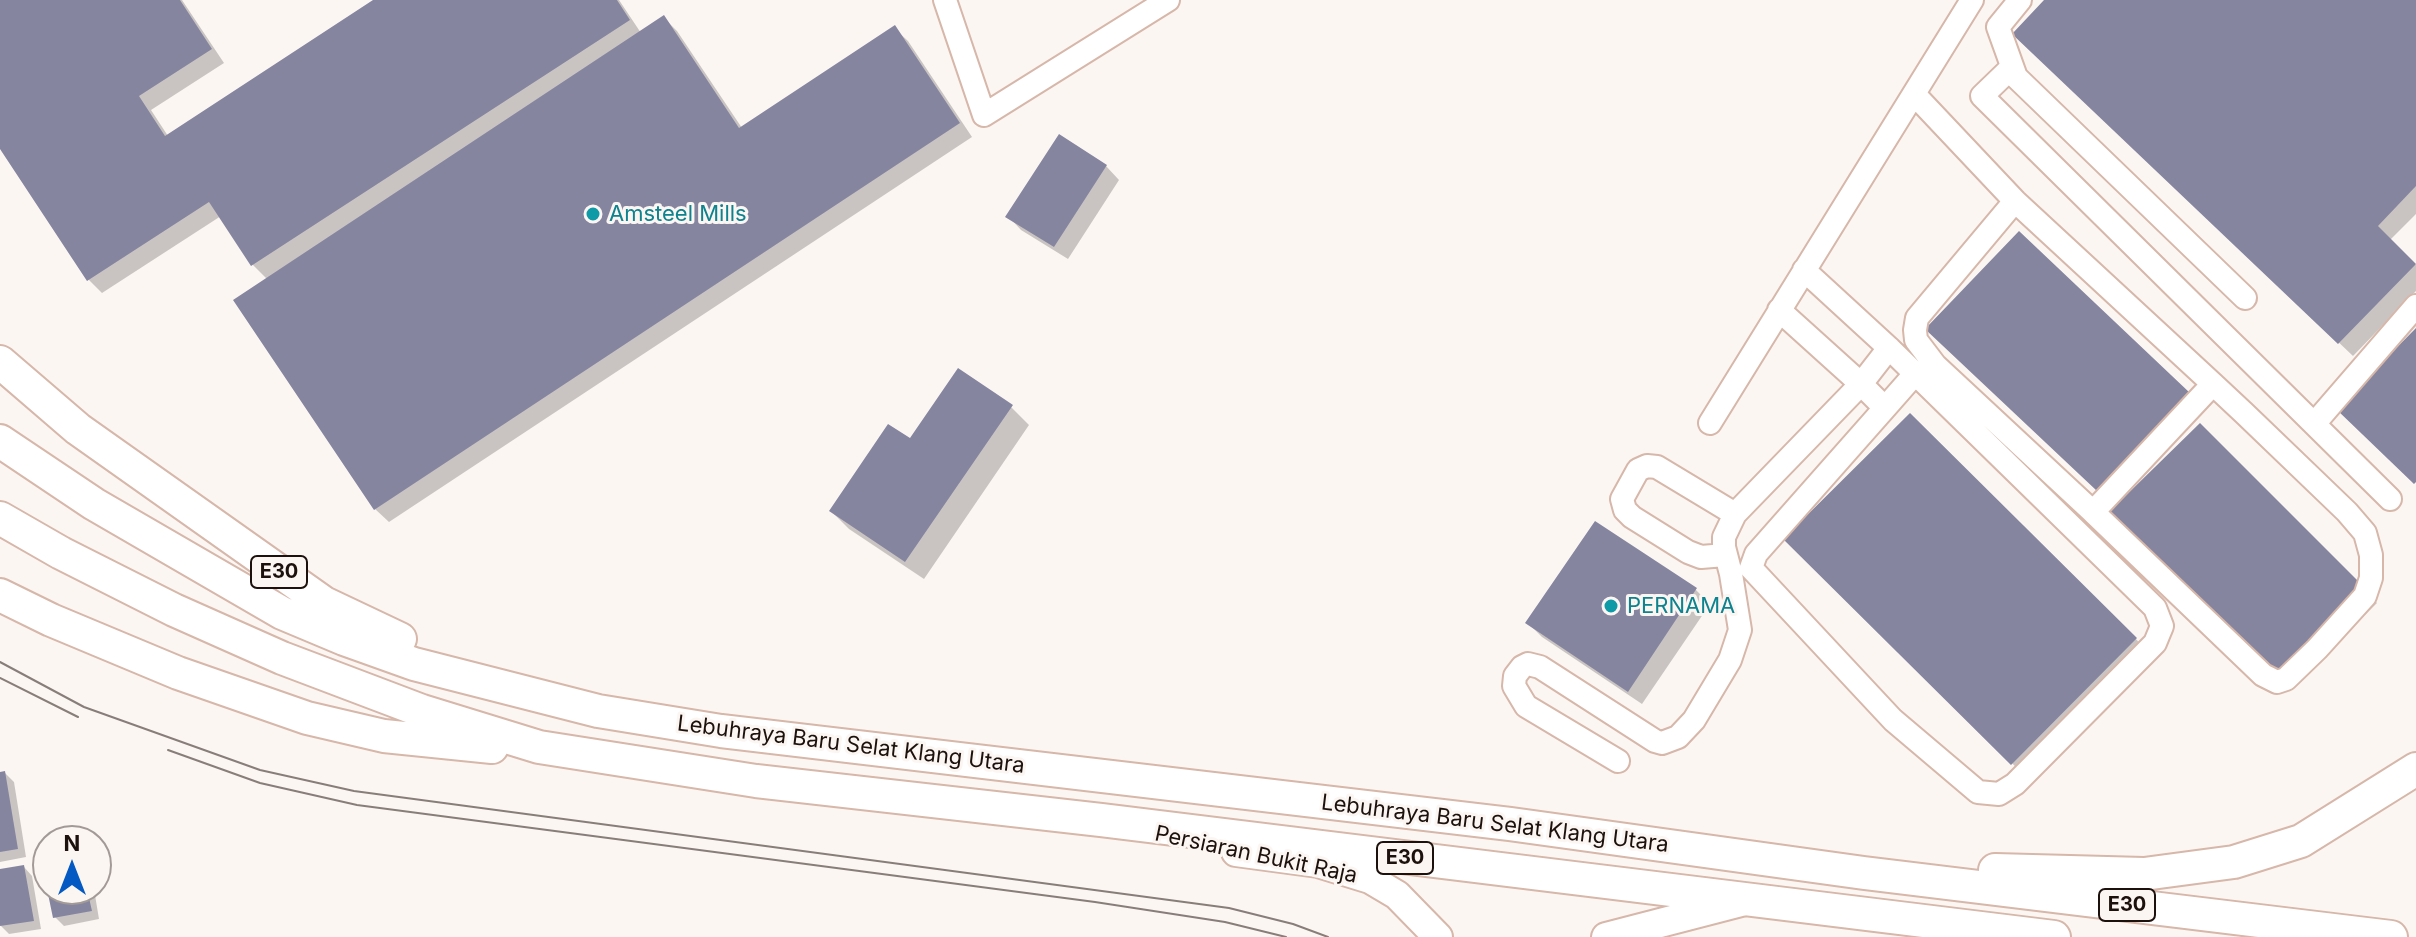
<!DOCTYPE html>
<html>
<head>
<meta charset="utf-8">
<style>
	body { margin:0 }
	#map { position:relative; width:2416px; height:937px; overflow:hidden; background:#fcf6f3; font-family:Inter,sans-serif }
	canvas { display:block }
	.north { position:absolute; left:32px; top:825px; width:80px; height:80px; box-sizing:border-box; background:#fcf6f3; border:2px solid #a29a97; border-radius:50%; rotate:0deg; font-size:22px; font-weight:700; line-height:32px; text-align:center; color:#1c110c }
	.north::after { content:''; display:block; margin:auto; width:28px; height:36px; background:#0459c2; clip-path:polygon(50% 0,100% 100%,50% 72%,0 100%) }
</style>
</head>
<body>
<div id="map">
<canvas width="2416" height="937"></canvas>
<div class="north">N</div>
</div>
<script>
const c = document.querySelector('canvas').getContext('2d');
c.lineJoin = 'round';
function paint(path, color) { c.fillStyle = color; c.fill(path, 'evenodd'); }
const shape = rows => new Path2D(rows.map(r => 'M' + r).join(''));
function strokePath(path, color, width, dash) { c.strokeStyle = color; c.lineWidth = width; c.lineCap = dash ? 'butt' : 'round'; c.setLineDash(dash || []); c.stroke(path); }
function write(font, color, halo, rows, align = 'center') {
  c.font = font + ' Inter,sans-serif'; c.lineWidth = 6; c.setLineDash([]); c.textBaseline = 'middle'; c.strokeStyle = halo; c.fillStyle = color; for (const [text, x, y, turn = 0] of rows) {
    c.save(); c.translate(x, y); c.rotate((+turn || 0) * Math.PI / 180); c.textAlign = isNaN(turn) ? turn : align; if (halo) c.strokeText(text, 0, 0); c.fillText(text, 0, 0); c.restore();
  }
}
const shadow = shape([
	[0,0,182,0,224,63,151,110,168,136,377,0,619,0,641,33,664,18,677,31,742,128,894,28,908,41,972,137,389,522,375,509,268,280,253,265,221,216,102,293,89,280,0,146],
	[2047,0,2416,0,2416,214,2390,240,2416,265,2416,291,2353,356,2028,47],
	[1106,166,1119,180,1068,259,1021,230,1008,216],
	[1011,407,1029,425,924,579,849,529,831,511,910,441],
	[1910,416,2149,652,2026,777,1785,539],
	[2200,425,2377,603,2291,688],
	[1596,523,1696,590,1710,604,1642,704,1542,637,1528,623],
	[5,773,14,782,26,857,0,862,0,774],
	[24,867,32,876,41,929,9,934,1,926,0,922,0,871],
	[49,889,94,889,99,919,64,926,55,917]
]);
const building = shape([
	[0,0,180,0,212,49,139,96,165,136,373,0,617,0,630,20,251,266,209,202,87,281,0,149],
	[2044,0,2416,0,2416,186,2378,226,2416,264,2338,344,2012,34],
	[664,15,739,128,895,25,960,123,374,510,233,300],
	[1059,134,1107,165,1054,247,1005,217],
	[2019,231,2190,393,2097,491,1925,329],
	[2416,328,2416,482,2414,484,2336,409],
	[958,368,1013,405,905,562,829,511,888,424,910,438],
	[1910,413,2137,638,2011,765,1783,539],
	[2200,423,2365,588,2276,676,2110,511],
	[1595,521,1697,588,1628,692,1525,623],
	[5,771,18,849,0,852,0,772],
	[48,859,48,884,47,884,42,860],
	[24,865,34,921,0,926,0,869],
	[47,889,87,889,92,911,53,918]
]);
const minor = shape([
	[945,0,984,115,1168,0],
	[2020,0,1998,27,2016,77,2245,298],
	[2011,68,1982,96,2390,499],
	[1914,94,2015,201,2213,384,2244,413,2347,512,2365,533,2371,555,2371,578,2365,596,2317,649,2286,679,2277,682,2263,675,2093,512,2213,384],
	[2015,201,1917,318,1915,330,1916,340,1935,365,2093,512],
	[1804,270,1889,348,2155,608,2162,626,2155,643,2015,784,1999,794,1978,792,1893,720,1751,568,1756,554,1885,408,1861,384,1889,348],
	[1885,408,1914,375],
	[1710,423,1972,0],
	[2314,424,2416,306],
	[1725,555,1701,557,1688,552,1632,517,1625,510,1622,499,1638,470,1647,466,1657,467,1735,514],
	[1618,761,1526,706,1514,686,1515,676,1522,667,1528,664,1540,667,1655,741,1662,743,1678,737,1694,720,1730,660,1740,630,1731,574,1724,547,1724,537,1735,514,1861,384,1779,310]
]);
const major = shape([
	[1236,852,1318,863,1370,879,1397,895,1438,937],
	[1606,937,1745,901]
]);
const highway = shape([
	[0,362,78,429,324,603,400,639],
	[0,441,94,504,282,613,344,639,414,664,598,711,721,731,1510,824,1864,873,2391,937],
	[0,518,61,553,174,610,282,658,422,711,539,747,756,781,1101,820,2054,937],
	[0,595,51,620,178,673,307,718,384,736,492,747],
	[1995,870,2144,874,2234,862,2301,841,2416,769]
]);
const tram = shape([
	[0,662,84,707,260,770,354,791,1229,908,1293,924,1328,937],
	[0,678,78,717],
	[168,750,260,783,357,805,1095,902,1225,922,1286,937]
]);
const markers = [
	[593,214,8,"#0f9aa8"],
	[1611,606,8,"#0f9aa8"]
];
const shields = [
	[279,572,56],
	[1405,858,56],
	[2127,905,56]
];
const shieldNames = [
	["E30",279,572],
	["E30",1405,858],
	["E30",2127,905]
];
const cultureNames = [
	["Amsteel Mills",609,214],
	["PERNAMA",1627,606]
];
const streetNames = [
	["Lebuhraya Baru Selat Klang Utara",851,745,7],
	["Lebuhraya Baru Selat Klang Utara",1495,824,7],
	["Persiaran Bukit Raja",1256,855,12]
];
paint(shadow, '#0003');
paint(building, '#8585a0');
strokePath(minor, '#d6b7a9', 26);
strokePath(major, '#d6b7a9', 32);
strokePath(highway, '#d6b7a9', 36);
strokePath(minor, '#fff', 22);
strokePath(major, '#fff', 28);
strokePath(highway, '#fff', 32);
strokePath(tram, '#877e7a', 2);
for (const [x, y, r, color] of markers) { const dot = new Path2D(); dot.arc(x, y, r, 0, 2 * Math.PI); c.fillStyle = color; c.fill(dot); strokePath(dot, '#fcf6f3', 3); }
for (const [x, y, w] of shields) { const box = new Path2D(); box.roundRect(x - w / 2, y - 16, w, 32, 6); c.fillStyle = '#fcf6f3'; c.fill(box); strokePath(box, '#1c110c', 2); }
write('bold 20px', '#1c110c', null, shieldNames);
write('22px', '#0d838f', '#fcf6f3', cultureNames, 'left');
write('22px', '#1c110c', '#fcf6f3', streetNames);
</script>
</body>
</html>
